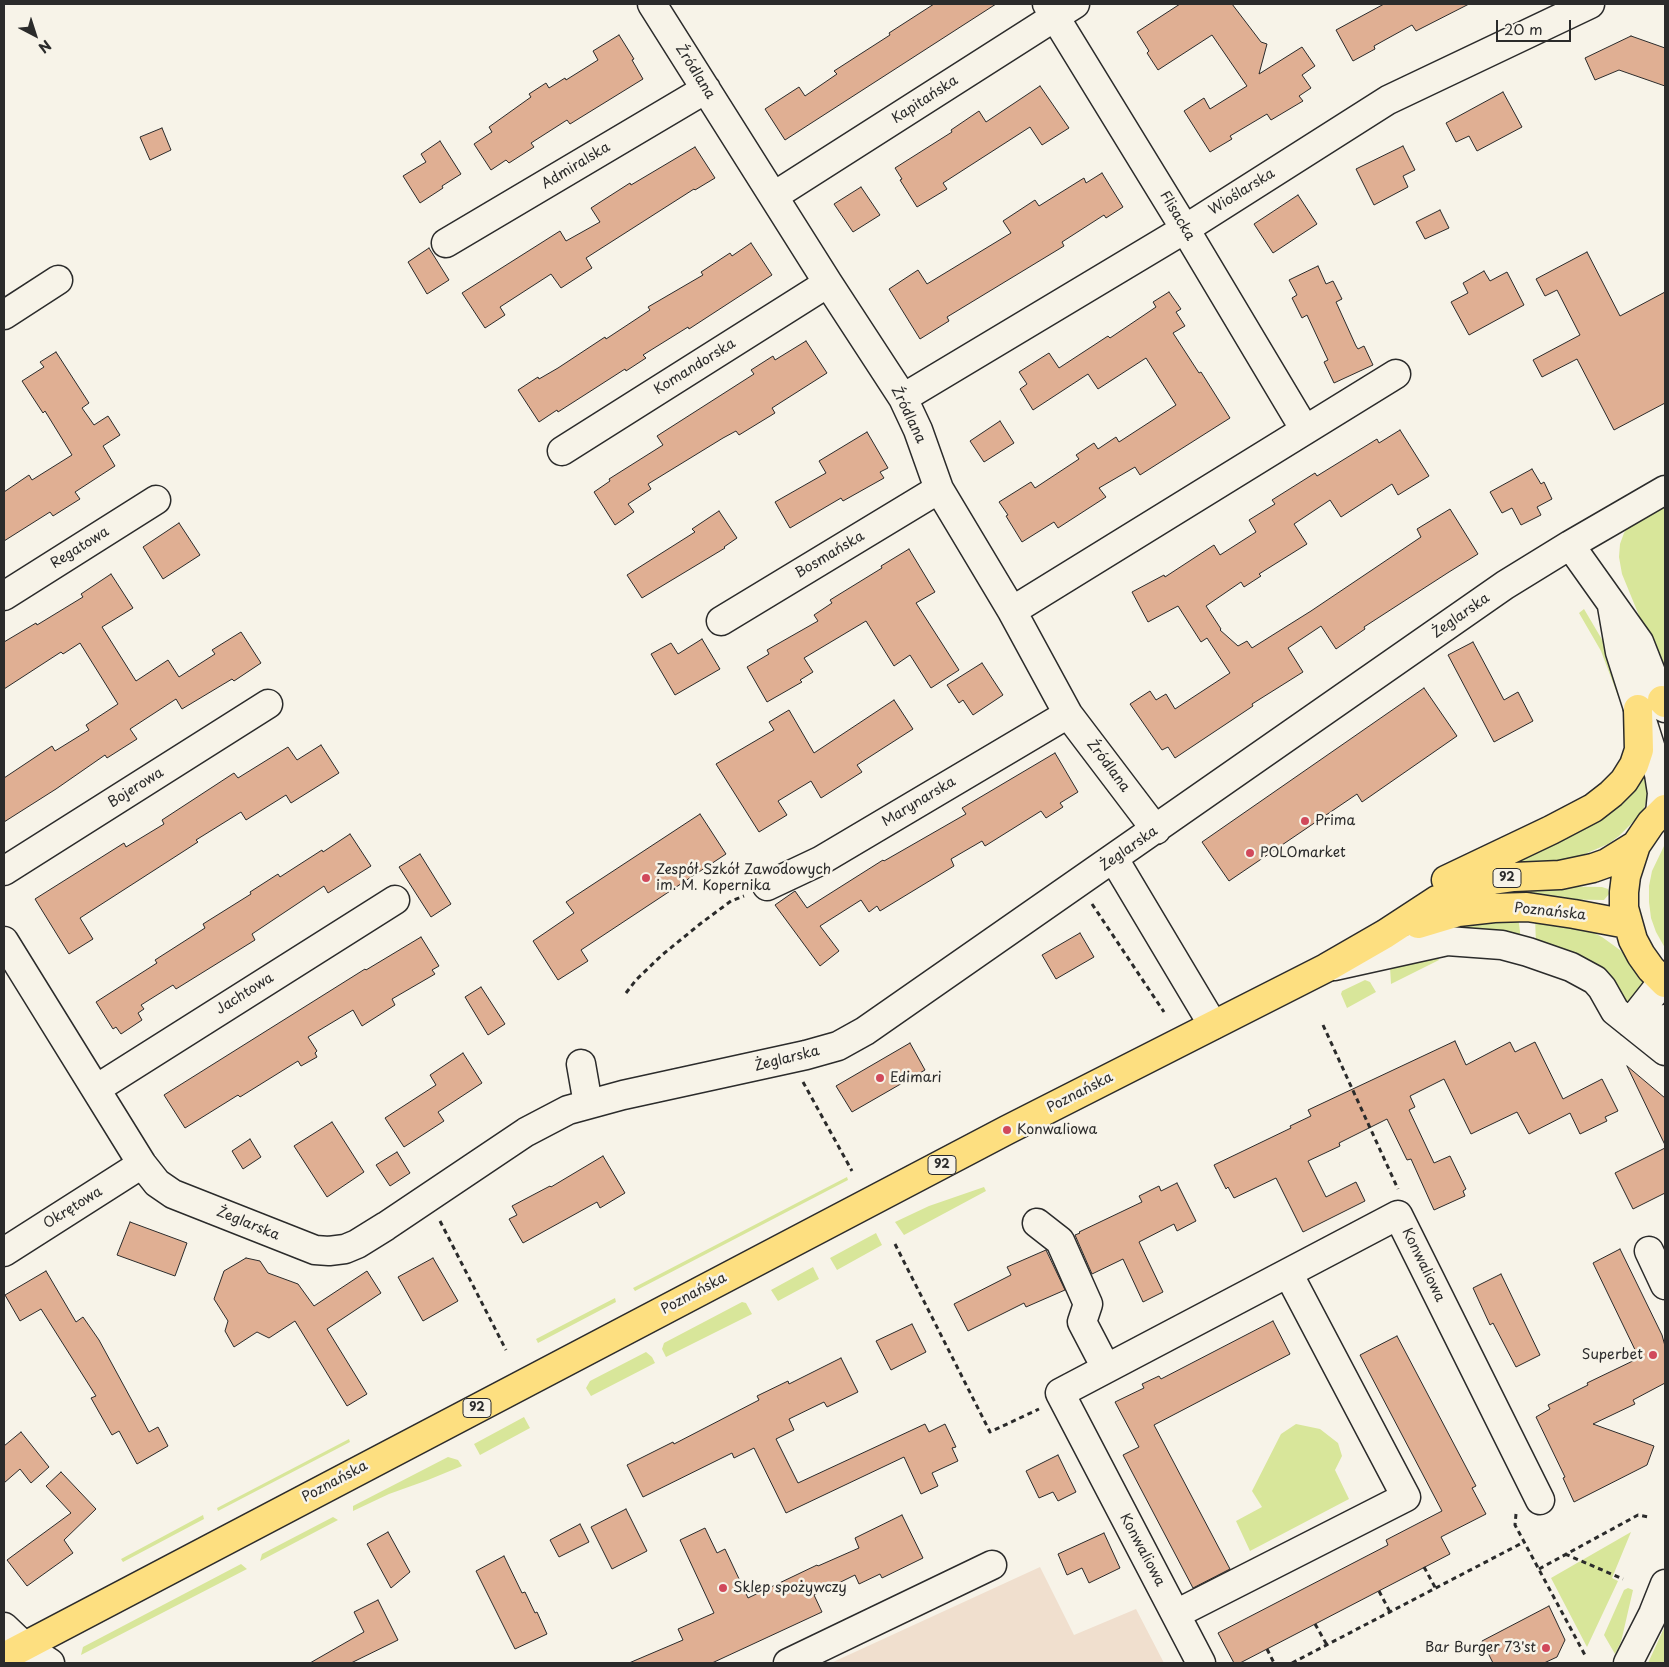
<!DOCTYPE html>
<html>
<head>
<meta charset="utf-8">
<style>
	body { margin:0 }
	#map { position:relative; width:1669px; height:1667px; overflow:hidden; background:#f7f3e8; font-family:"Playpen Sans",sans-serif }
	canvas { display:block }
	.frame { position:absolute; inset:0; border:5px solid #2b2b2b; pointer-events:none }
	.north { position:absolute; left:10px; top:10px; width:50px; height:50px; -webkit-text-stroke:4px #f7f3e8; paint-order:stroke; rotate:140deg; font-size:14px; font-weight:700; line-height:20px; text-align:center; color:#2b2b2b }
	.north::after { content:''; display:block; margin:auto; width:18px; height:22px; background:#2b2b2b; clip-path:polygon(50% 0,100% 100%,50% 72%,0 100%) }
	.scale { position:absolute; left:1496px; top:20px; width:75px; height:22px; box-sizing:border-box; border:2px solid #2b2b2b; border-top:0; padding-left:6px; font-size:15px; line-height:18px; white-space:nowrap; color:#2b2b2b; -webkit-text-stroke:4px #f7f3e8; paint-order:stroke }
</style>
</head>
<body>
<div id="map">
<canvas width="1669" height="1667"></canvas>
<div class="frame"></div>
<div class="north">N</div>
<div class="scale">20 m</div>
</div>
<script>
const c = document.querySelector('canvas').getContext('2d');
c.lineJoin = 'round';
function paint(path, color) { c.fillStyle = color; c.fill(path, 'evenodd'); }
const shape = rows => new Path2D(rows.map(r => 'M' + r).join(''));
function strokePath(path, color, width, dash) { c.strokeStyle = color; c.lineWidth = width; c.lineCap = dash ? 'butt' : 'round'; c.setLineDash(dash || []); c.stroke(path); }
function write(font, color, halo, rows, align = 'center') {
  c.font = font + ' "Playpen Sans",sans-serif'; c.lineWidth = 5; c.setLineDash([]); c.textBaseline = 'middle'; c.strokeStyle = halo; c.fillStyle = color; for (const [text, x, y, turn = 0] of rows) {
    c.save(); c.translate(x, y); c.rotate((+turn || 0) * Math.PI / 180); c.textAlign = isNaN(turn) ? turn : align; if (halo) c.strokeText(text, 0, 0); c.fillText(text, 0, 0); c.restore();
  }
}
const built = shape([
	[1040,1567,1074,1635,1136,1609,1164,1663,831,1663]
]);
const green = shape([
	[1665,504,1665,679,1622,574,1619,557,1620,544,1624,533,1629,525],
	[1584,609,1607,648,1629,702,1618,696,1601,651,1579,613],
	[1646,757,1650,779,1645,806,1641,814,1619,836,1608,844,1578,857,1562,862,1519,867,1516,858],
	[1665,844,1665,948,1656,932,1651,918,1649,902,1649,886,1652,871],
	[1526,886,1602,887,1608,889,1609,894,1604,900,1536,899],
	[1518,916,1521,940,1426,933,1471,920],
	[1535,917,1582,927,1602,937,1620,950,1635,965,1642,979,1643,985,1628,1004,1536,945],
	[1437,956,1439,960,1391,984,1390,967],
	[1365,980,1370,982,1376,992,1347,1008,1341,994,1342,991],
	[847,1177,848,1180,635,1291,633,1288],
	[984,1187,986,1191,904,1235,895,1222,929,1206],
	[876,1233,882,1245,837,1270,830,1258],
	[813,1267,819,1279,778,1301,771,1290],
	[615,1298,616,1302,538,1343,536,1339],
	[742,1302,746,1303,752,1314,666,1357,662,1349,664,1343],
	[646,1352,652,1357,655,1363,591,1396,586,1388,590,1381],
	[524,1417,530,1428,480,1455,474,1444],
	[1296,1424,1320,1429,1338,1443,1342,1456,1335,1470,1349,1499,1250,1551,1236,1521,1262,1507,1252,1491,1281,1434],
	[349,1439,350,1442,218,1511,217,1508],
	[448,1457,458,1460,462,1466,428,1480,389,1494,353,1511,353,1506],
	[203,1515,204,1519,123,1562,121,1559],
	[333,1517,338,1520,260,1561,262,1554],
	[1631,1532,1612,1578,1618,1581,1587,1647,1551,1578],
	[241,1564,247,1569,81,1655,83,1647],
	[1628,1588,1633,1590,1621,1642,1615,1654,1604,1635,1624,1590],
	[1665,1626,1665,1662,1648,1663]
]);
const building = shape([
	[934,4,996,4,785,140,765,109,799,87,805,96,837,74,834,71,890,35,889,33,934,4],
	[1180,4,1232,4,1261,42,1267,44,1259,74,1302,47,1315,66,1302,75,1311,88,1299,96,1303,101,1271,120,1267,114,1230,136,1232,139,1210,152,1184,111,1204,98,1210,109,1247,86,1212,35,1158,70,1147,53,1149,51,1137,32,1180,4],
	[1384,4,1469,4,1416,31,1412,25,1374,46,1375,49,1353,61,1336,30,1384,4],
	[619,35,634,59,632,60,643,79,570,124,567,120,531,143,534,147,509,163,506,160,491,170,474,144,492,132,489,127,531,97,529,94,546,83,549,88,565,78,566,80,598,60,593,51,619,35],
	[1631,36,1665,48,1665,86,1619,70,1595,80,1585,58,1631,36],
	[1040,86,1069,128,1042,145,1030,127,943,183,947,189,917,207,900,180,902,179,895,168,952,132,951,130,979,111,986,122,1040,86],
	[1503,92,1522,127,1477,151,1469,136,1456,142,1446,123,1503,92],
	[162,128,171,150,150,160,140,137,162,128],
	[440,141,461,174,442,186,443,188,420,203,403,176,426,162,421,154,440,141],
	[1403,146,1415,170,1403,176,1408,187,1374,205,1356,169,1403,146],
	[695,147,715,178,695,190,694,189,586,258,592,268,561,288,551,274,500,307,505,315,485,328,462,293,560,231,566,241,600,222,591,208,630,183,631,185,695,147],
	[1102,173,1123,207,1106,218,1104,215,1062,242,1064,246,947,317,949,321,920,339,889,289,918,270,927,284,1011,233,1003,221,1035,200,1039,206,1084,178,1086,183,1102,173],
	[861,187,880,215,853,232,834,204,861,187],
	[1298,195,1317,224,1273,253,1254,224,1298,195],
	[1440,210,1449,228,1425,239,1416,222,1440,210],
	[751,243,772,275,689,329,688,327,643,355,646,358,626,371,625,369,558,412,557,410,539,422,518,390,538,377,539,379,558,368,605,337,606,339,650,310,648,307,703,275,701,272,730,253,732,256,751,243],
	[429,248,449,280,427,294,408,262,429,248],
	[1587,252,1620,316,1665,292,1665,403,1614,430,1577,359,1542,377,1533,360,1580,335,1557,290,1545,296,1536,279,1587,252],
	[1318,266,1326,284,1333,281,1342,299,1336,302,1356,346,1358,349,1364,346,1373,365,1334,383,1324,362,1328,360,1307,315,1302,318,1292,298,1297,295,1289,280,1318,266],
	[1484,271,1490,281,1507,272,1524,305,1469,335,1451,302,1468,293,1463,283,1484,271],
	[1169,292,1181,309,1176,312,1185,326,1173,333,1199,373,1201,372,1230,418,1140,475,1135,467,1099,488,1106,497,1058,528,1054,522,1022,542,1006,516,1008,515,999,502,1031,482,1035,488,1079,459,1076,455,1094,443,1098,449,1116,437,1119,442,1176,405,1146,358,1098,389,1088,374,1033,410,1020,389,1027,384,1019,372,1049,353,1059,368,1108,336,1110,338,1156,307,1153,302,1169,292],
	[806,341,827,373,772,408,775,413,739,435,736,431,723,438,648,484,651,489,628,504,634,512,615,525,594,492,610,481,609,479,663,445,657,436,754,374,751,370,773,356,775,360,806,341],
	[56,352,89,403,82,408,94,425,108,416,120,435,103,446,115,466,75,492,80,499,53,516,50,512,4,541,4,492,29,475,32,480,72,455,45,411,43,413,22,381,44,367,40,362,56,352],
	[1000,421,1014,443,984,462,970,441,1000,421],
	[1400,430,1429,476,1398,495,1392,484,1341,517,1330,500,1294,524,1307,544,1259,574,1261,576,1244,587,1241,582,1206,606,1221,629,1220,630,1238,646,1247,641,1252,648,1311,611,1421,537,1417,529,1450,509,1478,554,1449,572,1364,627,1365,629,1336,649,1321,626,1288,648,1303,672,1252,704,1253,706,1175,758,1168,747,1162,750,1130,704,1150,691,1156,700,1166,694,1175,709,1230,673,1207,638,1201,642,1178,606,1148,622,1132,592,1164,575,1165,577,1214,545,1220,555,1256,532,1249,520,1275,504,1272,500,1315,473,1317,476,1377,439,1379,443,1400,430],
	[867,432,888,468,880,472,884,478,843,501,841,498,790,528,775,502,826,473,819,461,867,432],
	[1532,469,1541,484,1544,482,1552,499,1537,507,1541,515,1521,525,1512,508,1502,513,1490,492,1532,469],
	[719,511,737,538,724,547,725,548,642,598,627,575,695,532,692,529,719,511],
	[179,523,200,555,163,579,143,547,179,523],
	[909,549,935,592,916,603,959,670,931,688,910,655,894,666,866,621,804,658,813,672,800,680,802,682,767,702,747,667,769,654,767,650,818,621,814,615,832,603,830,600,882,568,881,566,909,549],
	[111,574,133,608,102,627,136,681,168,660,179,677,215,654,212,650,241,632,261,663,234,681,232,679,182,709,176,699,130,729,137,739,107,758,105,755,56,789,4,822,4,778,52,746,55,751,89,730,86,725,118,704,80,643,63,654,61,652,4,689,4,642,36,623,37,625,83,597,81,594,111,574],
	[702,639,720,669,675,695,651,654,671,643,678,654,702,639],
	[1473,642,1504,700,1518,692,1533,721,1494,742,1448,655,1473,642],
	[982,663,1003,695,973,715,963,700,959,703,947,685,982,663],
	[1424,688,1457,736,1362,802,1357,794,1229,881,1202,842,1424,688],
	[894,700,913,729,857,765,862,772,821,798,811,781,778,801,787,815,759,832,716,764,774,730,769,722,789,710,814,753,894,700],
	[321,745,339,773,291,803,286,795,246,820,241,812,196,840,198,842,80,918,93,939,69,954,35,899,124,843,126,847,164,824,162,820,234,773,238,778,288,747,297,760,321,745],
	[1055,753,1078,792,1060,803,1063,807,1046,818,1041,811,985,846,982,841,951,859,954,866,880,911,877,906,869,912,861,900,820,926,839,951,820,966,775,905,795,891,807,908,883,860,884,861,966,814,962,808,1055,753],
	[700,814,726,854,581,950,588,961,558,980,533,941,574,913,566,902,700,814],
	[350,834,371,866,328,893,324,886,252,934,255,940,176,989,173,985,141,1005,144,1009,138,1013,142,1020,121,1034,116,1027,113,1029,96,1002,157,963,155,960,205,928,203,924,251,894,250,892,278,874,280,877,322,850,323,852,350,834],
	[420,854,451,904,431,917,399,867,420,854],
	[1080,933,1094,957,1056,979,1042,955,1080,933],
	[421,937,439,966,432,970,435,974,392,999,395,1005,362,1026,353,1010,308,1037,317,1051,315,1053,317,1057,301,1066,298,1061,240,1097,238,1095,185,1128,164,1095,365,969,366,970,421,937],
	[481,987,505,1024,488,1035,465,997,481,987],
	[1455,1041,1466,1065,1510,1042,1515,1052,1535,1042,1563,1099,1602,1079,1618,1111,1605,1117,1607,1121,1580,1134,1570,1113,1529,1134,1517,1112,1471,1134,1444,1079,1410,1096,1415,1107,1409,1110,1434,1163,1450,1156,1466,1189,1463,1191,1465,1196,1434,1210,1411,1159,1407,1160,1387,1119,1339,1143,1340,1146,1308,1161,1326,1197,1356,1182,1365,1201,1303,1232,1276,1178,1234,1198,1228,1187,1226,1189,1214,1165,1291,1128,1290,1126,1311,1116,1308,1110,1455,1041],
	[910,1043,925,1070,852,1112,836,1086,910,1043],
	[463,1053,482,1083,438,1112,444,1121,404,1147,385,1118,436,1085,430,1075,463,1053],
	[1627,1066,1665,1098,1665,1145,1627,1066],
	[332,1122,364,1172,327,1197,294,1146,332,1122],
	[250,1139,261,1157,243,1169,232,1151,250,1139],
	[1665,1148,1665,1193,1633,1209,1615,1173,1665,1148],
	[397,1152,410,1173,390,1186,376,1165,397,1152],
	[603,1156,625,1193,600,1208,597,1202,523,1243,509,1219,517,1215,512,1206,550,1186,551,1187,603,1156],
	[1177,1183,1196,1221,1177,1231,1174,1224,1139,1242,1163,1292,1143,1302,1123,1259,1092,1274,1075,1235,1080,1233,1079,1232,1142,1202,1139,1196,1159,1186,1161,1191,1177,1183],
	[130,1222,187,1243,175,1276,117,1255,130,1222],
	[1620,1249,1662,1335,1665,1346,1665,1383,1633,1400,1635,1404,1593,1424,1654,1446,1647,1465,1574,1502,1563,1478,1565,1477,1536,1417,1550,1409,1548,1405,1588,1385,1587,1383,1639,1358,1593,1263,1620,1249],
	[1046,1250,1065,1290,1026,1307,1024,1303,968,1331,954,1304,1011,1275,1007,1267,1046,1250],
	[246,1258,260,1261,268,1273,298,1284,314,1306,367,1271,381,1293,327,1329,367,1394,347,1406,295,1321,269,1338,257,1332,234,1347,225,1331,228,1321,214,1299,224,1271,246,1258],
	[433,1258,458,1301,423,1321,398,1277,433,1258],
	[46,1271,76,1322,83,1317,99,1340,149,1432,158,1427,168,1446,137,1464,119,1431,112,1435,91,1398,96,1396,41,1309,20,1321,5,1295,46,1271],
	[1501,1274,1540,1355,1516,1367,1493,1323,1490,1325,1473,1288,1501,1274],
	[1273,1321,1290,1354,1154,1425,1230,1569,1193,1588,1123,1455,1139,1447,1115,1402,1144,1388,1142,1384,1159,1376,1161,1379,1273,1321],
	[912,1324,926,1352,891,1370,876,1341,912,1324],
	[1397,1336,1476,1486,1472,1488,1486,1514,1441,1537,1450,1554,1240,1663,1234,1663,1218,1633,1388,1545,1386,1540,1442,1511,1360,1355,1397,1336],
	[841,1358,858,1392,827,1407,824,1402,789,1419,794,1430,776,1439,798,1483,925,1424,929,1432,945,1424,956,1447,952,1448,958,1461,932,1473,938,1486,921,1494,904,1457,786,1513,754,1448,734,1458,732,1453,643,1497,627,1465,673,1442,674,1444,759,1400,757,1396,788,1381,789,1384,841,1358],
	[21,1432,49,1467,31,1483,20,1469,4,1483,4,1446,21,1432],
	[1058,1455,1076,1492,1058,1501,1053,1492,1039,1498,1026,1471,1058,1455],
	[61,1472,96,1509,64,1540,73,1553,27,1586,7,1560,71,1513,46,1486,61,1472],
	[626,1509,647,1551,612,1569,591,1527,626,1509],
	[902,1515,923,1558,882,1578,880,1574,859,1584,855,1575,814,1595,822,1612,712,1663,629,1663,683,1640,678,1629,714,1613,680,1540,705,1528,717,1553,725,1549,748,1598,817,1565,818,1566,859,1548,855,1538,902,1515],
	[580,1524,589,1542,559,1557,550,1540,580,1524],
	[388,1532,410,1572,391,1588,367,1544,388,1532],
	[1104,1533,1120,1568,1089,1583,1082,1568,1067,1575,1058,1554,1104,1533],
	[504,1556,522,1593,525,1592,535,1613,537,1612,547,1634,515,1649,476,1571,504,1556],
	[378,1600,398,1640,351,1663,310,1663,364,1632,354,1612,378,1600],
	[1549,1606,1565,1640,1557,1657,1544,1663,1493,1663,1482,1641,1549,1606]
]);
const path = shape([
	[1092,904,1164,1012],
	[626,993,636,980,662,955,700,924,731,901,744,896],
	[1323,1025,1398,1189],
	[803,1082,852,1171],
	[440,1221,506,1350],
	[895,1244,990,1432,1039,1409],
	[1516,1514,1515,1525,1586,1657],
	[1565,1554,1623,1579],
	[1424,1567,1436,1589],
	[1539,1569,1638,1515,1648,1517],
	[1379,1591,1390,1612],
	[1315,1624,1327,1645],
	[1267,1649,1274,1663],
	[1292,1663,1524,1542]
]);
const minor = shape([
	[652,4,828,283,903,398,918,430,939,489,1012,611,1068,714,1156,830],
	[1047,4,1185,229,1305,430],
	[774,196,1075,4],
	[446,243,706,89],
	[4,315,58,280],
	[903,398,1185,229,1388,100,1590,4],
	[562,451,828,283],
	[1570,545,1639,642,1665,708],
	[4,596,156,500],
	[1612,606,1620,652,1659,774,1662,793,1660,814],
	[1012,611,1396,374],
	[721,621,939,489],
	[1114,859,1213,1025],
	[4,871,268,704],
	[767,886,820,861,1068,714],
	[4,941,142,1164,157,1183,173,1194,315,1250,329,1251,345,1249,357,1244,386,1226,526,1132,568,1110,623,1095,806,1055,838,1046,865,1031,1505,585,1570,545,1665,490],
	[1334,966,1447,941,1502,945,1528,952,1571,967,1595,980,1602,988,1615,1011,1665,1051],
	[1630,1023,1663,981],
	[1649,1038,1665,1019],
	[581,1064,588,1104],
	[96,1089,395,900],
	[1037,1223,1060,1241,1088,1304,1082,1322,1106,1368],
	[1649,1251,1665,1285],
	[4,1252,142,1164],
	[1176,1614,1406,1497,1288,1273],
	[4,1627,24,1646,50,1663],
	[788,1663,992,1565],
	[1201,1663,1060,1393,1398,1215,1540,1500],
	[1628,1663,1653,1614,1665,1584]
]);
const major = shape([
	[1662,700,1665,703],
	[1665,809,1651,823,1636,845,1626,876,1624,892,1624,908,1633,940,1641,955,1651,969,1665,983],
	[1446,880,1551,830,1593,808,1611,794,1624,781,1634,765,1639,750,1638,709],
	[1418,924,1458,912,1494,908,1527,907,1574,914,1627,924],
	[4,1657,1007,1130,1326,968,1385,934,1437,900,1475,885,1493,880,1514,877,1560,875,1593,868,1607,863,1636,845]
]);
const markers = [
	[1305,821,5,"#d1495b"],
	[1250,853,5,"#d1495b"],
	[646,878,5,"#d1495b"],
	[880,1078,5,"#d1495b"],
	[1007,1130,5,"#d1495b"],
	[1653,1355,5,"#d1495b"],
	[723,1588,5,"#d1495b"],
	[1546,1648,5,"#d1495b"]
];
const shields = [
	[1507,878,28],
	[942,1165,28],
	[477,1408,28]
];
const shieldNames = [
	["92",1507,878],
	["92",942,1165],
	["92",477,1408]
];
const streetNames = [
	["Źródlana",695,72,58],
	["Kapitańska",925,100,-33],
	["Admiralska",576,166,-31],
	["Wioślarska",1242,192,-32],
	["Flisacka",1177,216,59],
	["Komandorska",695,367,-32],
	["Źródlana",908,415,64],
	["Regatowa",80,548,-32],
	["Bosmańska",830,555,-31],
	["Żeglarska",1461,616,-35],
	["Źródlana",1108,766,53],
	["Bojerowa",136,788,-32],
	["Marynarska",919,802,-31],
	["Żeglarska",1129,849,-35],
	["Poznańska",1550,912,6],
	["Jachtowa",245,994,-32],
	["Żeglarska",787,1059,-14],
	["Poznańska",1080,1093,-27],
	["Okrętowa",73,1208,-32],
	["Żeglarska",248,1224,22],
	["Konwaliowa",1423,1265,64],
	["Poznańska",694,1294,-28],
	["Poznańska",335,1482,-28],
	["Konwaliowa",1142,1550,62]
];
const poiNames = [
	["Prima",1315,821],
	["POLOmarket",1260,853],
	["Zespół Szkół Zawodowych",656,870],
	["im. M. Kopernika",656,886],
	["Edimari",890,1078],
	["Konwaliowa",1017,1130],
	["Superbet",1643,1355,"right"],
	["Sklep spożywczy",733,1588],
	["Bar Burger 73'st",1536,1648,"right"]
];
paint(built, '#f0dfce');
paint(green, '#d8e69a');
paint(building, '#e0af93');
strokePath(building, '#2b2b2b', 1);
strokePath(minor, '#2b2b2b', 31);
strokePath(major, '#2b2b2b', 31);
strokePath(path, '#2b2b2b', 3, [5, 4]);
strokePath(minor, '#f7f3e8', 28);
strokePath(major, '#fddf80', 28);
for (const [x, y, r, color] of markers) { const dot = new Path2D(); dot.arc(x, y, r, 0, 2 * Math.PI); c.fillStyle = color; c.fill(dot); strokePath(dot, '#f7f3e8', 2); }
for (const [x, y, w] of shields) { const box = new Path2D(); box.roundRect(x - w / 2, y - 9.5, w, 19, 4); c.fillStyle = '#f7f3e8'; c.fill(box); strokePath(box, '#2b2b2b', 1); }
write('bold 12px', '#2b2b2b', null, shieldNames);
write('14px', '#2b2b2b', '#f7f3e8', streetNames);
write('14px', '#2b2b2b', '#f7f3e8', poiNames, 'left');
</script>
</body>
</html>
